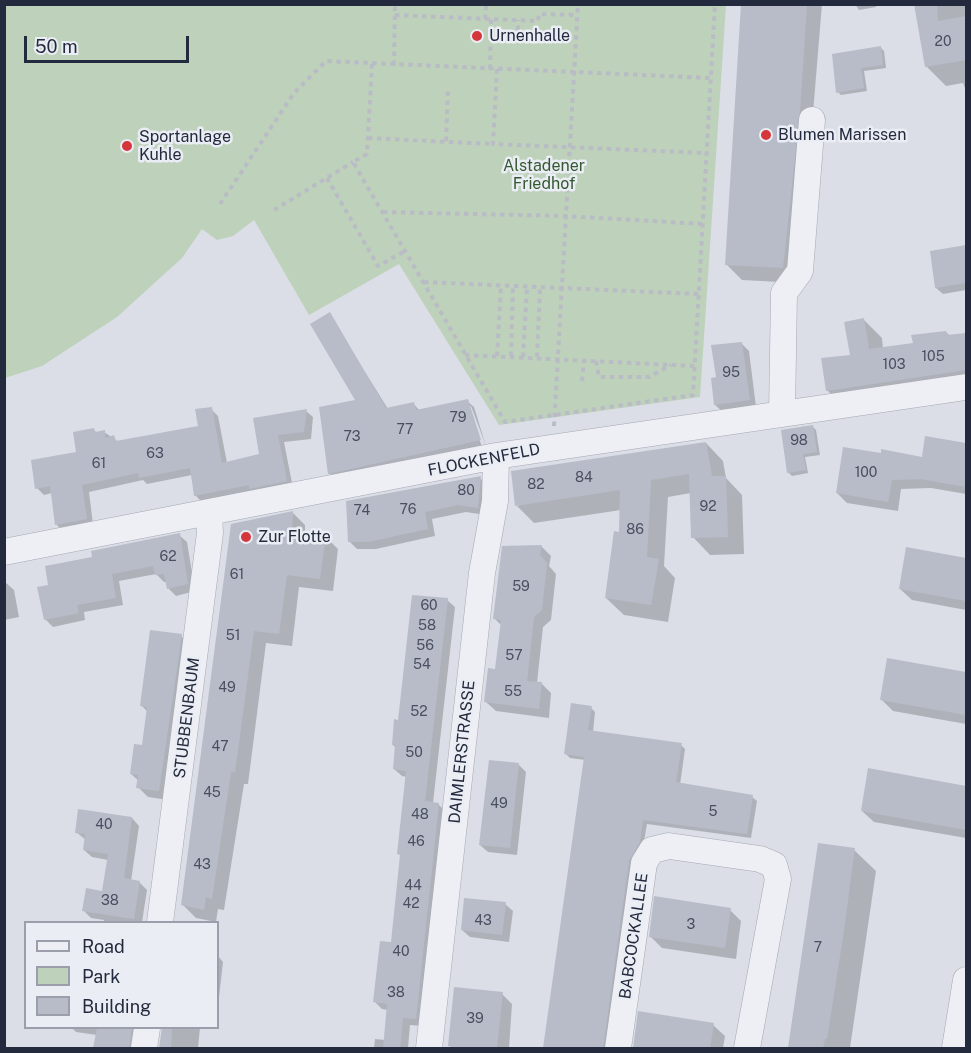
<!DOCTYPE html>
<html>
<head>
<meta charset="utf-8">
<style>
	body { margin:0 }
	#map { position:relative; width:971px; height:1053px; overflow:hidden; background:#dbdee6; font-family:"Public Sans",sans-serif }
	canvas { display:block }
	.frame { position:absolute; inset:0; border:6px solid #242a3d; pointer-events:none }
	.legend { position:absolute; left:24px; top:921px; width:195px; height:108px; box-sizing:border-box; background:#eaedf4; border:2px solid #9b9fab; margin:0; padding:8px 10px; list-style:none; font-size:18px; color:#242a3d }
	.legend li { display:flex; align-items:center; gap:12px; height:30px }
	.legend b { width:30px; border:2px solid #9b9fab }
	.scale { position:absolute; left:24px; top:36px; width:165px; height:27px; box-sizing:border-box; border:3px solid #242a3d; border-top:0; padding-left:8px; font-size:18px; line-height:21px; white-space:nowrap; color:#242a3d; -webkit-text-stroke:4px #eaedf4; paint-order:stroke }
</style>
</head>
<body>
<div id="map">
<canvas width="971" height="1053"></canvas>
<div class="frame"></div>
<ul class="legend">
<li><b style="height:8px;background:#eeeff5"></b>Road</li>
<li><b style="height:16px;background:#bed1bb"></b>Park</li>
<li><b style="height:16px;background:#b8bcc9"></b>Building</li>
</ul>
<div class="scale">50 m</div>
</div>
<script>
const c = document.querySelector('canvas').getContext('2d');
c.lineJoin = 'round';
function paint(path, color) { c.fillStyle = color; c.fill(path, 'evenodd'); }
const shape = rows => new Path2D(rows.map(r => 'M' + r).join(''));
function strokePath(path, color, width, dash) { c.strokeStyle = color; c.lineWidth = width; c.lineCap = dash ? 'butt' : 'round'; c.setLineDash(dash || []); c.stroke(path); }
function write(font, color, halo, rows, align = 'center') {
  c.font = font + ' "Public Sans",sans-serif'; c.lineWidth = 5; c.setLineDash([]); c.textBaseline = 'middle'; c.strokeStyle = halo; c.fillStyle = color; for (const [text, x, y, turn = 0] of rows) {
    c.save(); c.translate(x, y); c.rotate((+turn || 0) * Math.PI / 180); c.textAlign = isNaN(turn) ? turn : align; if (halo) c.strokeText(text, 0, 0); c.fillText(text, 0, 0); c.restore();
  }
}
const green = shape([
	[4,5,726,5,700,397,499,425,399,264,309,315,254,220,233,236,217,240,202,229,182,258,117,317,42,366,5,378]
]);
const shadow = shape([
	[742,4,822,4,799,283,742,280,726,264],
	[855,4,876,4,876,7,859,10],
	[917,4,966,4,966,91,963,83,946,86,926,66],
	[881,48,884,51,886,68,864,71,867,91,841,95,838,92,834,55],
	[966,247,966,290,943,294,936,288,931,252],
	[329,314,388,409,413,403,419,410,467,401,474,407,486,446,471,406,468,406,482,447,335,479,329,473,358,402],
	[864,320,882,338,883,349,914,344,946,332,950,336,966,334,966,391,845,408,827,390,852,356],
	[741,343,749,351,756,407,723,412,715,405],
	[211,409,218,416,227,463,261,456,254,419,306,411,313,417,311,439,284,442,293,488,202,502,195,495,192,475,147,484,143,480,89,492,93,525,64,532,57,525,52,493,44,495,37,488,78,453,94,430,97,433,104,432,119,442,200,427],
	[813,427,816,430,820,455,805,457,808,473,792,476,788,472],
	[926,438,966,445,966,494,931,488,901,489,898,511,847,503,837,493,923,459],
	[706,443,723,461,726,478,742,495,744,554,710,555,693,537,691,493,668,497,664,566,675,578,668,622,624,615,606,598,621,534,621,510,534,523,517,506],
	[480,478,487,485,485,515,466,512,432,519,435,536,376,549,357,549,350,542],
	[293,513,305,525,305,533,325,536,338,549,333,591,299,587,292,646,266,643,248,784,244,784,224,910,218,909,216,922,196,918,183,905,233,526],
	[179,535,187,542,195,591,176,596,168,588,167,582,164,582,156,574,119,581,123,605,84,612,85,620,53,627,45,619,50,586,94,558],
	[541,546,551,556,549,566,556,574,551,620,543,627,537,683,542,684,551,693,549,718,496,711,486,702,497,671,502,626,495,619],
	[907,549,966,559,966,610,912,600,900,589],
	[4,581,14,590,19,617,4,620],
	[447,600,455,607,433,803,438,804,446,812,423,1026,410,1025,408,1048,374,1048,375,1039,385,1040,388,1010,382,1009,375,1002,393,943,407,777,402,776,394,769,396,748,393,745,399,721],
	[181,636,191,646,169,800,148,797,138,787,139,781,131,774,143,747,148,712,141,705],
	[888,660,966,673,966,724,893,711,882,700],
	[591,708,595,712,593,732,681,745,685,749,680,785,752,797,757,801,751,838,647,824,608,1048,544,1048,585,760,570,758,565,753],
	[519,765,526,772,517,855,488,852,480,845],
	[870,770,966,787,966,838,874,822,862,811],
	[132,818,139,826,131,881,139,882,147,890,142,922,104,922,104,920,91,918,84,911,104,892,108,860,92,857,84,850,86,840,76,832],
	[819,845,854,850,876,871,850,1048,789,1048],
	[505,904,513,911,509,942,470,937,462,930],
	[730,910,741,921,736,959,662,948,650,936],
	[218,956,223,962,218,1006],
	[502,994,512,1004,509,1048,453,1048,449,1045],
	[640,1012,713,1025,725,1036,723,1048,634,1048],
	[72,1028,137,1028,134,1048,95,1048,97,1035,76,1032],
	[167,1028,200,1028,198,1048,164,1048]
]);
const building = shape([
	[741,4,807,4,800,111,783,268,725,265],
	[914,4,937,4,938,21,966,16,966,60,925,67],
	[881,46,883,65,861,68,864,88,836,93,832,54],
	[966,245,966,283,935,288,930,251],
	[330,312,386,408,414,402,416,410,468,399,481,440,328,474,319,407,355,400,310,324],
	[864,318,869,349,913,343,911,335,946,331,947,335,966,333,966,370,826,391,821,358,850,355,844,322],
	[742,342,750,400,714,405,711,378,716,377,711,345],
	[212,407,222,463,259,454,253,418,307,409,304,432,278,435,287,481,249,489,249,485,194,496,190,468,139,478,138,473,82,485,87,519,55,525,50,486,35,489,31,460,76,452,73,432,94,428,95,432,105,430,105,438,114,435,116,441,198,426,195,409],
	[813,425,817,452,803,454,806,470,787,473,781,430],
	[925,436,966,443,966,487,920,479,892,480,888,502,836,493,843,447,881,453,881,449,922,457],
	[706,442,712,476,726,476,728,537,691,538,689,474,651,480,647,557,659,559,651,605,605,598,614,531,619,532,620,490,515,506,511,471],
	[481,476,478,508,458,505,425,512,428,529,368,542,348,542,346,501],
	[293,511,292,529,326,535,320,579,287,575,279,634,254,631,235,772,231,772,212,899,206,897,204,910,181,905,231,524],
	[180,533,188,584,167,589,164,574,155,575,153,566,112,574,116,598,77,605,79,613,44,620,37,587,48,585,45,566,92,557,91,551],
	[542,545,540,555,547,563,542,610,534,617,527,681,542,682,539,709,484,702,488,668,495,669,501,620,493,619,502,546],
	[906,547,966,558,966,601,899,589],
	[412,595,448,598,425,801,439,803,416,1019,403,1018,400,1048,383,1048,387,1004,373,1002,380,941,391,942,400,855,397,854,406,771,393,769,395,745,392,745,394,719,398,720],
	[150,630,182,634,159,791,136,788,138,775,130,774,134,744,142,745,147,707,140,706],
	[887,658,966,672,966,715,880,700],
	[571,703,592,706,588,730,682,743,676,782,753,795,747,834,643,820,640,842,629,861,603,1048,543,1048,584,757,564,754],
	[489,760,519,763,510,848,479,845],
	[868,768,966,786,966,830,861,811],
	[78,809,132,817,124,878,140,881,134,919,82,911,86,888,102,891,108,854,83,850,85,834,75,833],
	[818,843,855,848,844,930,827,1039,825,1039,823,1048,788,1048],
	[654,896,731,908,725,948,649,937],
	[464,898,506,902,502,935,461,930],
	[454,987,503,992,497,1048,457,1048,448,1046],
	[638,1011,714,1023,710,1048,633,1048],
	[97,1028,132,1028,129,1048,93,1048],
	[162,1028,172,1028,171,1048,159,1048]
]);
const path = shape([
	[395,15,538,21,539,14,577,15],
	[485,19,486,4],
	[518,39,518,20],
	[372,64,367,154,353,162,505,422,693,395,715,4],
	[394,65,395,4],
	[490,69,491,19],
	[497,69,493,144,707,153],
	[368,138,493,144],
	[446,141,448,88],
	[327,178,378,266,405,251],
	[220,204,294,93,326,61,711,78],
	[274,210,353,162],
	[383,212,565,216,703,224],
	[424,282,699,294],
	[465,355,695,366],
	[497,356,501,286],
	[511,356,513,286],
	[523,357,527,287],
	[537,357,540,288],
	[596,361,599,377,649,377,671,365],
	[582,381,584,360],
	[554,426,578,4]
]);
const minor = shape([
	[782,414,784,293,800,271,812,120],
	[4,552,496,456,966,387],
	[160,922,210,533,209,514],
	[144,1048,147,1028],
	[429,1048,482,573,495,501,496,456],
	[618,1048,644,863,652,850,669,846,760,859,774,865,778,879,747,1048],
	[955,1048,966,980]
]);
const markers = [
	[477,36,6,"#d5363b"],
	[766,135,6,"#d5363b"],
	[127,146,6,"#d5363b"],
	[246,537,6,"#d5363b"]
];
const numberNames = [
	["20",943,42],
	["105",933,357],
	["103",894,365],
	["95",731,373],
	["79",458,418],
	["77",405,430],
	["73",352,437],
	["98",799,441],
	["63",155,454],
	["61",99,464],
	["100",866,473],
	["84",584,478],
	["82",536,485],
	["80",466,491],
	["92",708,507],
	["76",408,510],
	["74",362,511],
	["86",635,530],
	["62",168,557],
	["61",237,575],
	["59",521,587],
	["60",429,606],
	["58",427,626],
	["51",233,636],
	["56",425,646],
	["57",514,656],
	["54",422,665],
	["49",227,688],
	["55",513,692],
	["52",419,712],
	["47",220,747],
	["50",414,753],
	["45",212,793],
	["49",499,804],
	["5",713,812],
	["48",420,815],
	["40",104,825],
	["46",416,842],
	["43",202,865],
	["44",413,886],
	["38",110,901],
	["42",411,904],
	["43",483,921],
	["3",691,925],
	["7",818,948],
	["40",401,952],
	["38",396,993],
	["39",475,1019]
];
const poiNames = [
	["Urnenhalle",489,36],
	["Blumen Marissen",778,135],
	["Sportanlage",139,137],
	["Kuhle",139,155],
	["Zur Flotte",258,537]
];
const parkNames = [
	["Alstadener",544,166],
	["Friedhof",544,184]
];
const streetNames = [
	["FLOCKENFELD",484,460,-11],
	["STUBBENBAUM",187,718,-83],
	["DAIMLERSTRASSE",462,752,-84],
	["BABCOCKALLEE",634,936,-82]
];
paint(green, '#bed1bb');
paint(shadow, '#0003');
paint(building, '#b8bcc9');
strokePath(minor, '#a4a8b3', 27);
strokePath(path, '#b9bcc5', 4, [4.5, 4.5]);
strokePath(minor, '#eeeff5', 26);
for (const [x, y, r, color] of markers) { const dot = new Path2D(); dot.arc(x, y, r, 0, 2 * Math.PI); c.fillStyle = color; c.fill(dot); strokePath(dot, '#eaedf4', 2); }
write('14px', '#494e60', null, numberNames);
write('16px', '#242a3d', '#eaedf4', poiNames, 'left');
write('16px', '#345931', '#eaedf4', parkNames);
write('16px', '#242a3d', '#eaedf4', streetNames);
</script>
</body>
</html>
